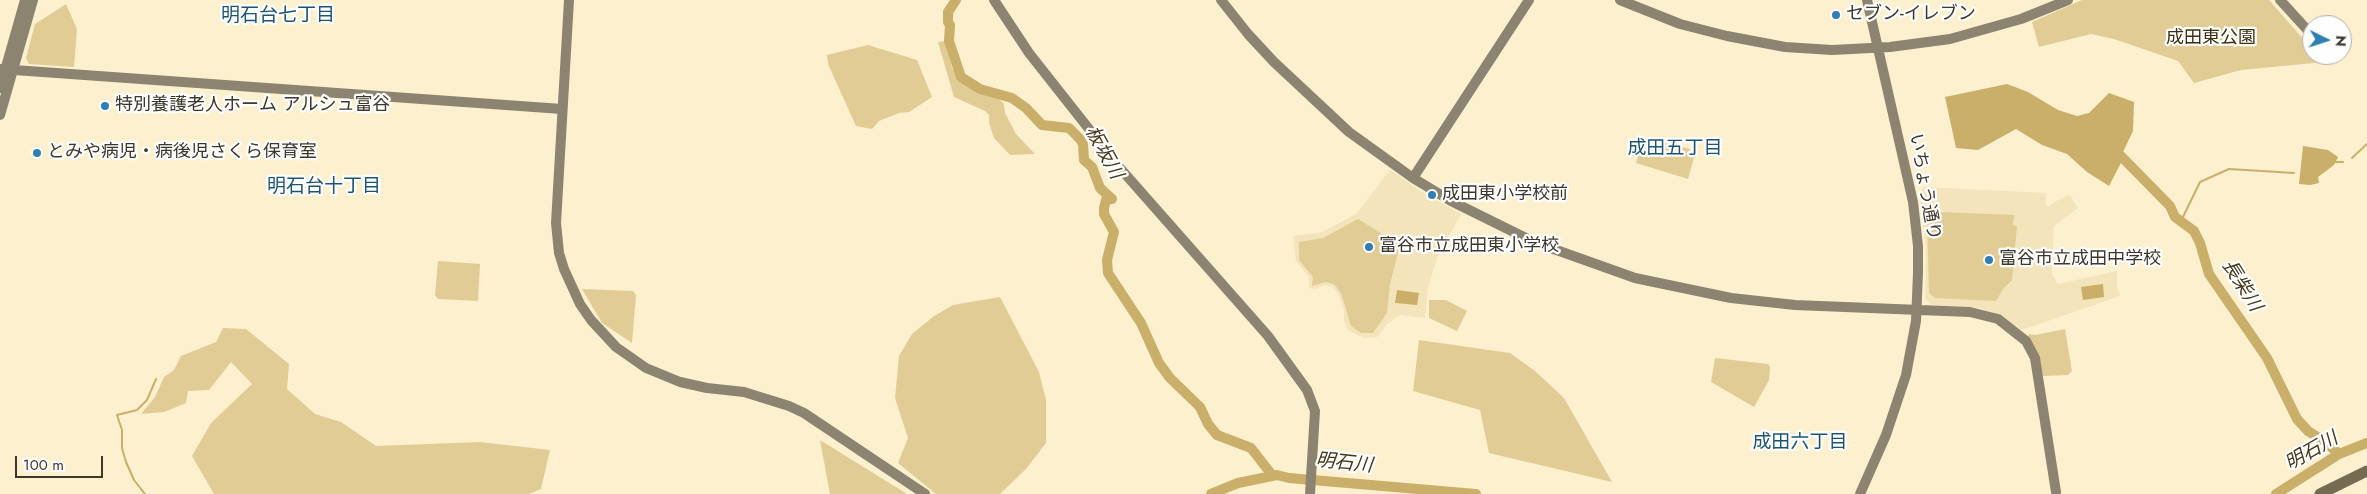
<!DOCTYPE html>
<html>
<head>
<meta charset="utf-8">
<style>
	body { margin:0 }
	#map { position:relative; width:2367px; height:494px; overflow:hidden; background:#fdf0cf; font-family:Jost,sans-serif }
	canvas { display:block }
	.north { position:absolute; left:2302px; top:15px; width:50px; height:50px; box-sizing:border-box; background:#fefefe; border:1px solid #b1afaa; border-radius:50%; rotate:94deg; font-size:14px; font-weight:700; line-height:20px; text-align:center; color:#3d382b }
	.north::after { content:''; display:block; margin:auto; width:18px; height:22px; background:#2f80b1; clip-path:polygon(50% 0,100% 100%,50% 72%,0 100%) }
	.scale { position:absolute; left:15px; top:456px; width:88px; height:22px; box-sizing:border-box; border:2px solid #3d382b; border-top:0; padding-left:6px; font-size:15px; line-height:18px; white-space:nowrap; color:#3d382b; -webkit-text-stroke:4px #fefefe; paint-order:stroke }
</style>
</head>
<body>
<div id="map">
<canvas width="2367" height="494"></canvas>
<div class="north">N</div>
<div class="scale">100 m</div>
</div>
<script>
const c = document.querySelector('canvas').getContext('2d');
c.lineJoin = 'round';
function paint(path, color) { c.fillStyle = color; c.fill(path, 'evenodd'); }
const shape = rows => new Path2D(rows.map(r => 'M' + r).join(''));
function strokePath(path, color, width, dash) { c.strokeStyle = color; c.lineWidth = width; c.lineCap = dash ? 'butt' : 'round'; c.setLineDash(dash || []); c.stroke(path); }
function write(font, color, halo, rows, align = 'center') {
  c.font = font + ' Jost,"Noto Sans JP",sans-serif'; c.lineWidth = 4.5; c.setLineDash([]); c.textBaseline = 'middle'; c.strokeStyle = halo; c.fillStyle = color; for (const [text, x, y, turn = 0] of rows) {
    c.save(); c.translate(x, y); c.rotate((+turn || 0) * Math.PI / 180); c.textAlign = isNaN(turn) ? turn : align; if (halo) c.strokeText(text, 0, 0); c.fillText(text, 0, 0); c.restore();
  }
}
const built = shape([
	[1390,170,1428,196,1461,214,1437,258,1428,288,1425,318,1400,315,1387,324,1377,337,1364,338,1348,330,1344,321,1344,310,1339,296,1333,287,1325,285,1316,289,1309,288,1309,277,1296,261,1293,236,1322,232,1356,214],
	[1923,187,2046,193,2046,207,2069,194,2078,208,2054,226,2052,274,2058,284,2117,271,2117,286,2120,296,2025,329,2020,329,1998,314,1979,308,1931,305,1925,298,1926,249,1920,195]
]);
const green = shape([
	[2082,0,2269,0,2312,49,2312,55,2318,55,2324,62,2241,70,2194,83,2178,61,2114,39,2091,34,2039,47,2032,22],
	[66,4,77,29,74,67,29,64,26,58,35,24],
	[946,41,952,68,960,82,998,98,1004,104,1005,113,1016,134,1035,154,1010,155,994,138,989,123,989,115,985,111,954,97,938,42],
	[868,45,917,60,932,97,909,112,899,113,879,121,872,129,856,126,828,64,827,55],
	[1643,139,1652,142,1653,139,1690,149,1689,153,1695,154,1688,179,1636,163],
	[1940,212,2014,215,2013,225,2017,226,2012,280,2003,289,1996,301,1935,298,1929,293,1927,219,1934,213],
	[1358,219,1400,245,1390,284,1387,313,1373,333,1361,333,1351,326,1341,293,1334,284,1325,282,1312,286,1313,277,1299,260,1299,242,1323,238],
	[438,261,480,264,478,301,438,299,435,295],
	[582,289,633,291,636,295,632,343,602,323],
	[1000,297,1039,372,1046,400,1046,443,1026,469,1000,494,936,494,898,463,908,438,895,398,899,356,912,334,934,316,953,305],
	[1429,300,1446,300,1467,311,1457,331,1429,318],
	[223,328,246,329,289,364,287,389,315,414,341,422,376,446,480,442,550,450,541,489,529,494,214,494,192,456,211,423,252,384,231,362,209,390,188,391,186,403,164,412,141,414,155,397,164,377,174,370,181,356,216,342],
	[2065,329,2072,371,2068,375,2043,376,2039,358,2028,338,2029,334,2035,335],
	[1419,340,1510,353,1535,371,1564,398,1612,482,1489,453,1480,410,1413,391],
	[1715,358,1768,364,1770,367,1769,380,1754,407,1711,382],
	[820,440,907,494,830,494]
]);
const water = shape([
	[2007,84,2028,92,2058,110,2077,116,2089,113,2109,93,2134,102,2133,131,2122,154,2124,157,2109,186,2087,172,2067,154,2042,145,2016,129,1978,150,1956,148,1945,97],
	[2303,146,2328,150,2338,157,2334,165,2318,177,2319,183,2310,185,2299,184],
	[2103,284,2104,297,2083,300,2081,287],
	[1397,290,1419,293,1417,305,1395,303]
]);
const stream = shape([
	[2352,158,2367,144],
	[2335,162,2343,162],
	[2181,221,2200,182,2229,169,2294,173],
	[145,494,134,480,126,462,122,448,122,430,117,415,137,410,147,400,156,379]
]);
const river = shape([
	[956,0,948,12,948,22,950,25,949,41,961,77,980,89,1012,98,1026,108,1042,125,1069,128,1080,139,1083,144,1084,160,1092,167,1100,188,1112,199,1106,200,1104,208,1104,214,1114,232,1107,260,1108,273,1141,323,1159,363,1170,378,1200,407,1208,424,1217,435,1251,448,1272,475],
	[2115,150,2170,206,2175,217,2194,231,2200,243,2209,274,2267,358,2297,419,2308,431,2327,443,2339,454],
	[1211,494,1238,483,1277,475,1289,478,1476,494],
	[2276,494,2339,454,2367,443]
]);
const secondary = shape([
	[569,0,556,223,559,253,564,269,580,304,591,320,616,347,646,368,680,382,707,388,744,392,789,406,804,413,925,494],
	[994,0,1029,53,1119,167,1268,336,1307,390,1315,411,1310,494],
	[1221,0,1248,34,1274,62,1349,132,1413,178,1451,201,1534,242,1635,278,1731,298,1795,305,1970,312,1998,319,2026,341,2035,358,2056,492],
	[1620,0,1680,24,1727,36,1785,47,1832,50,1890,47,1950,39,2021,19,2068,0],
	[2280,0,2312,35],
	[2330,55,2333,58],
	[0,69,562,109],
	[0,88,25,0],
	[0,115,33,0],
	[1413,178,1529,0],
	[1860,494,1886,435,1906,375,1916,321,1918,273,1918,246,1913,202,1867,0]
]);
const primary = shape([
	[2320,494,2367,471]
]);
const markers = [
	[1836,15,5,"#2f80b1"],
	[105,106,5,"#2f80b1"],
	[37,153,5,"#2f80b1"],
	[1432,195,5,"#2f80b1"],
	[1369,247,5,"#2f80b1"],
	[1989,260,5,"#2f80b1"]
];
const poiNames = [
	["セブン-イレブン",1846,15],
	["特別養護老人ホーム アルシュ富谷",115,106],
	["とみや病児・病後児さくら保育室",47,153],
	["成田東小学校前",1442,195],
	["富谷市立成田東小学校",1379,247],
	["富谷市立成田中学校",1999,260]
];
const parkNames = [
	["成田東公園",2211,39]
];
const streetNames = [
	["いちょう通り",1924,187,80]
];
const neighbourhoodNames = [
	["明石台七丁目",278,16],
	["成田五丁目",1675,149],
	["明石台十丁目",324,187],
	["成田六丁目",1800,443]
];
const waterNames = [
	["板坂川",1103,153,61],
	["長柴川",2241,286,58],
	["明石川",2312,452,-30],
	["明石川",1344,464,6]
];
paint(built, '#f4e4bb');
paint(green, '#e1cc95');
paint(water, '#c9af69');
strokePath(stream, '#c9af69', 2);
strokePath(river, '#c9af69', 10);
strokePath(secondary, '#8c8470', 10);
strokePath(primary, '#746b52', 11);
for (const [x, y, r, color] of markers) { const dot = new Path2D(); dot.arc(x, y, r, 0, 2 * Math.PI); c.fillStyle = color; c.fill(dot); strokePath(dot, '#fefefe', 2); }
write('18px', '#3d382b', '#fefefe', poiNames, 'left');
write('18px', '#3c3011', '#fefefe', parkNames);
write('18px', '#3d382b', '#fefefe', streetNames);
write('19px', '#1c5476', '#fefefe', neighbourhoodNames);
write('italic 19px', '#45391a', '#fefefe', waterNames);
</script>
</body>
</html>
